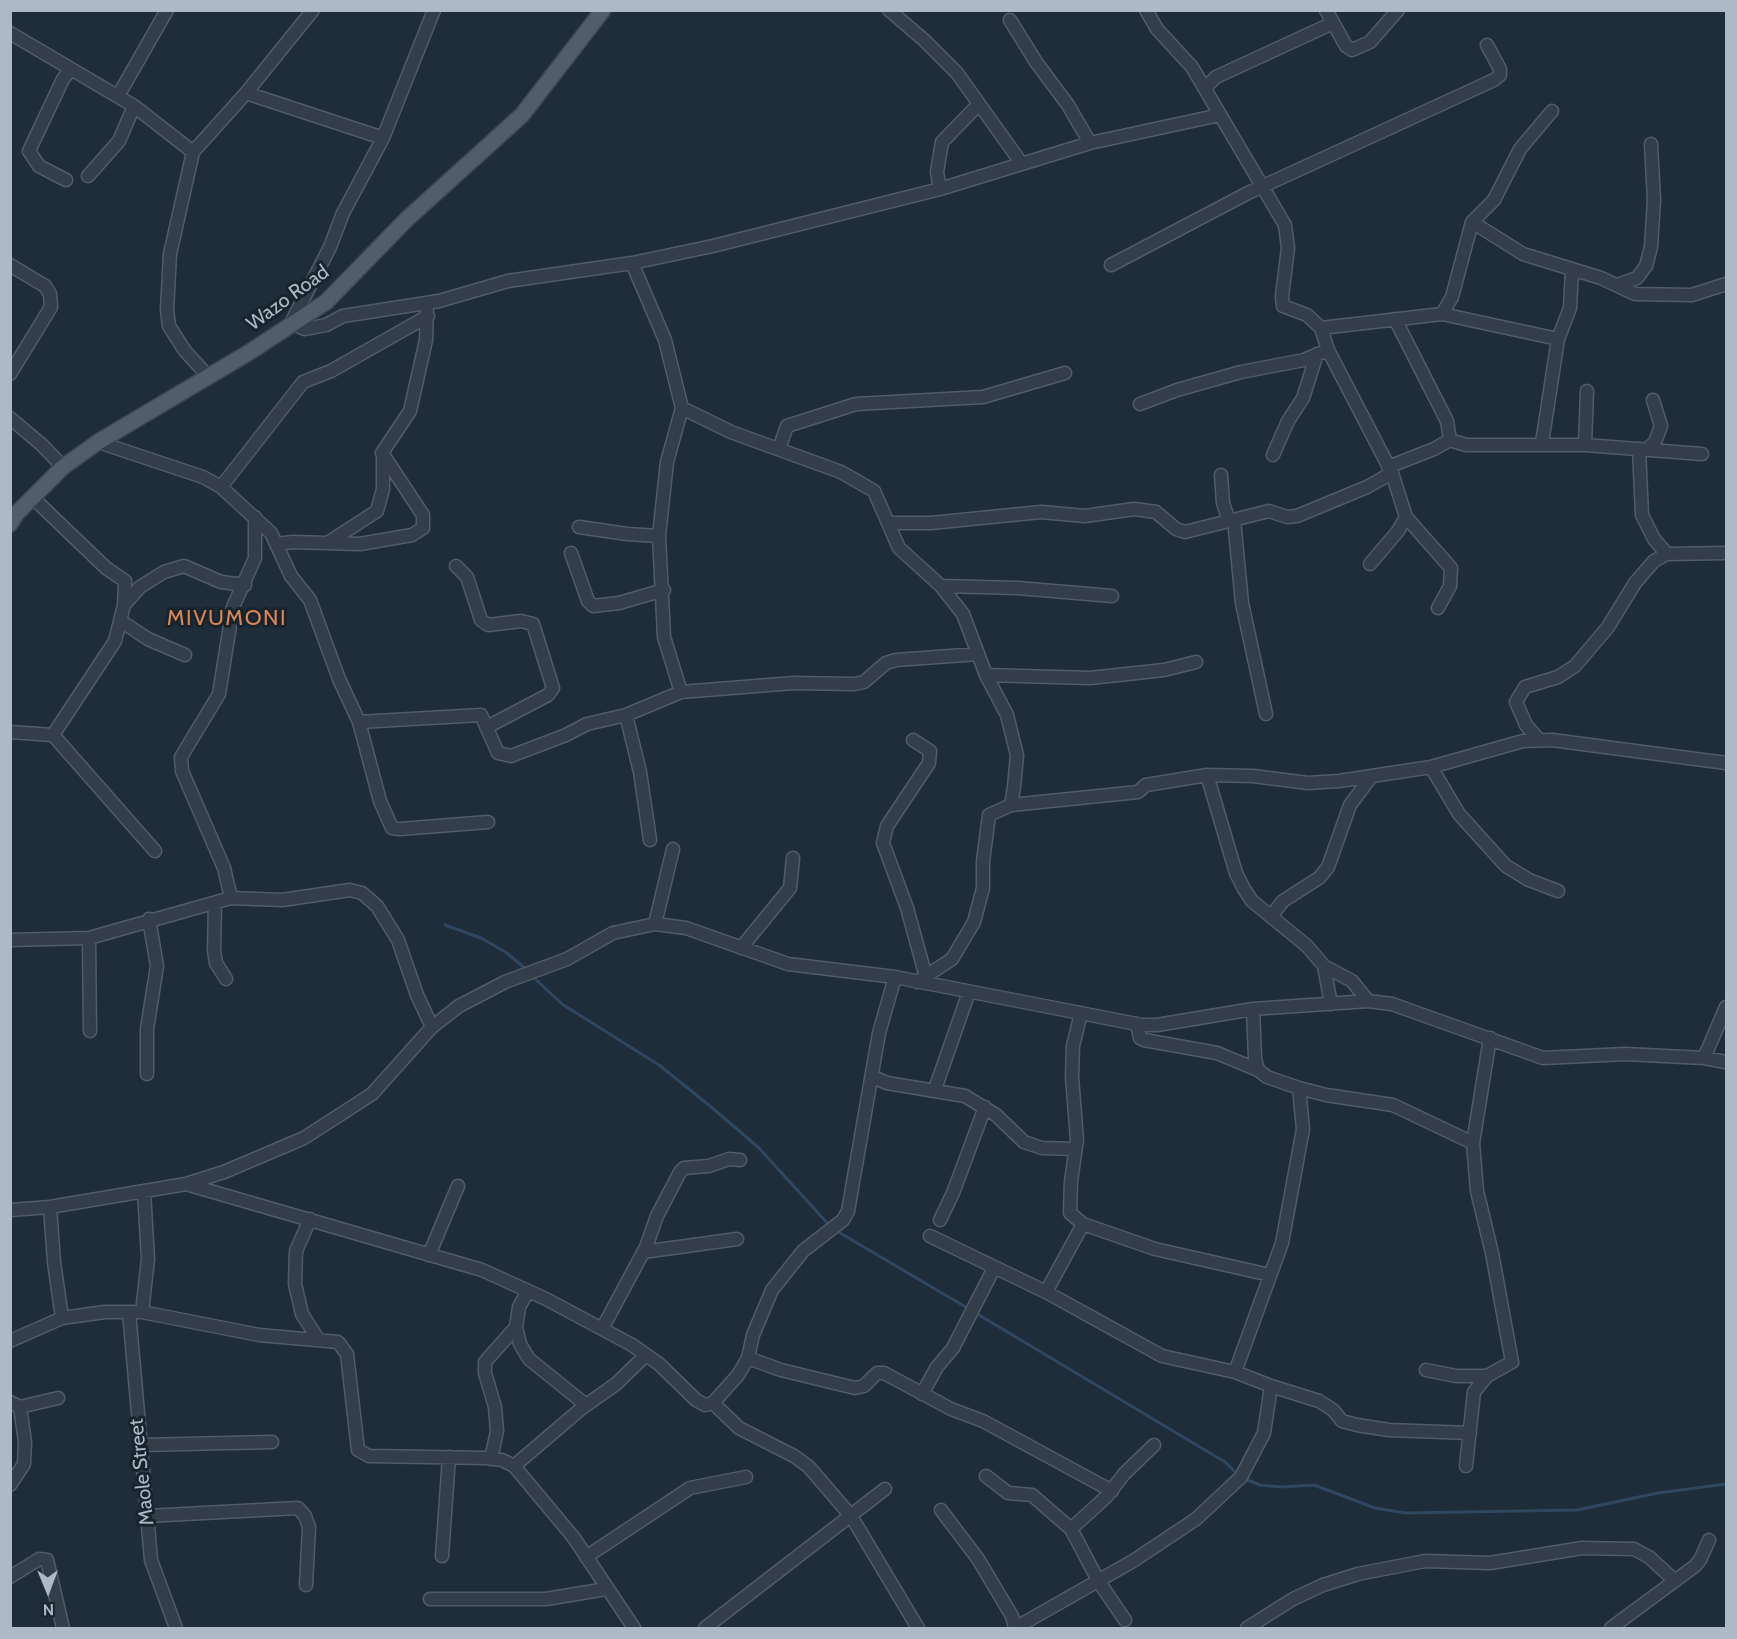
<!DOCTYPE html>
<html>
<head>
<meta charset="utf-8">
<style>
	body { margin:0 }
	#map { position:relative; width:1737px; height:1639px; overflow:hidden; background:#1f2c39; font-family:Cabin,sans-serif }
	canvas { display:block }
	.frame { position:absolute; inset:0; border:12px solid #adb9c6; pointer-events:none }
	.north { position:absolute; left:18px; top:1561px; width:60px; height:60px; -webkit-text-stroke:4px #19232e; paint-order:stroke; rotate:179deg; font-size:16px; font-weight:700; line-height:24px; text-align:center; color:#adb9c6 }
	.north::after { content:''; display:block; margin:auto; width:21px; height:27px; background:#adb9c6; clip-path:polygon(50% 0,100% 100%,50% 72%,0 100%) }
</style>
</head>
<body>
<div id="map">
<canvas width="1737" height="1639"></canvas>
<div class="frame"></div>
<div class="north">N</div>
</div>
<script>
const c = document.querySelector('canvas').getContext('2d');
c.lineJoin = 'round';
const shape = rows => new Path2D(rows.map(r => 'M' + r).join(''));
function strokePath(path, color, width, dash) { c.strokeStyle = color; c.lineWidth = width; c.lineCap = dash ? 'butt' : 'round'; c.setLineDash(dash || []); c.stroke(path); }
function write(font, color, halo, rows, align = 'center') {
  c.font = font + ' Cabin,sans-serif'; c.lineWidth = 6; c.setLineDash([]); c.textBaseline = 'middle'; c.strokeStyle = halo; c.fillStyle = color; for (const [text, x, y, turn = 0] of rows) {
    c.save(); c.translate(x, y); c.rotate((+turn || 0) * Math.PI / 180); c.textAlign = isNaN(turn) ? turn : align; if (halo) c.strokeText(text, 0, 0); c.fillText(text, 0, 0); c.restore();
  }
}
const stream = shape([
	[445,925,481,938,507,953,527,970],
	[531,975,562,1004,659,1065,710,1106,758,1147,830,1226],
	[835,1230,969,1309],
	[974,1312,1225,1462,1239,1476],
	[1245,1479,1260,1485,1281,1487,1314,1485,1375,1508,1405,1513,1577,1510,1658,1493,1726,1484]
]);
const minor = shape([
	[434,10,383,138,343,213,330,247,291,323,305,329,326,325,343,316,439,301,508,281,632,263,713,246,940,189,1090,143,1220,115],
	[889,10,924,40,957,73,1022,164],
	[1146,10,1157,29,1192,67,1285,225,1288,248,1282,296,1283,306,1307,315,1321,328,1328,350,1392,473,1406,517,1451,568,1450,586,1438,608],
	[1326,10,1346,46,1352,50,1370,42,1398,10],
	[1010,20,1036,62,1068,105,1090,143],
	[10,33,134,106,193,152,170,254,167,310,169,326,185,351,208,376],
	[1205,88,1216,77,1333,23],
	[246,93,383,138],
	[118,96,167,10],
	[193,152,246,93,313,10],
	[88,176,119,141,134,106],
	[66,180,39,166,29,151,63,79,71,69],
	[940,189,937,172,942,142,979,104],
	[1472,222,1523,254,1601,278,1635,294,1692,295,1726,284],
	[632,263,665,340,682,408,667,462,659,536,664,637,681,692],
	[10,265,45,286,50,294,51,307,10,374],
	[1111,265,1248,193,1494,80,1500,75,1500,69,1487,45],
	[1617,285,1637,278,1646,266,1651,247,1654,200,1651,144],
	[1442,314,1452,297,1472,222,1494,200,1520,149,1552,111],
	[1395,319,1447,421,1450,440],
	[1321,328,1442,314,1558,339],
	[1140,404,1177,390,1241,372,1304,360,1328,350],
	[682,408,731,432,841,472,874,491,899,548,941,586,963,614,986,675,1007,715,1017,755,1014,787,1011,805,989,815,983,861,983,888,974,922,952,959,917,982],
	[10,418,42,445,63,467],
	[98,442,203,477,221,487,271,533,291,576,310,600,339,679,359,722,380,801,392,828,400,829,488,822],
	[1542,443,1558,339,1570,308,1572,271],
	[1585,445,1587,391],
	[779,449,787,426,856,404,983,397,1065,373],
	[1639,449,1642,515,1654,539,1667,554],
	[1646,450,1655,442,1661,426,1653,400],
	[1273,455,1288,421,1303,398,1317,354],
	[1388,467,1434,449,1450,440,1466,445,1585,445,1702,454],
	[1221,475,1223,503,1229,521],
	[221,487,303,382,331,371,428,316],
	[32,497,106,568,125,581,124,605,115,641,53,735],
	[1234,520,1242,603,1266,714],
	[890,523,931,523,1041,512,1085,516,1134,509,1156,512,1176,529,1185,532,1269,511,1287,517,1297,516,1367,487,1392,473],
	[579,527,627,534,659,536],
	[329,542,377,511,383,489,383,455],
	[277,544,293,542,360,544,412,535,423,528,423,515,382,453,410,411,426,340,427,303],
	[571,553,588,601,593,606,619,603,664,590],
	[1370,564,1398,531,1406,517],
	[456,566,467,577,481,620,488,625,521,621,533,624,553,688,548,695,487,727],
	[941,586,1018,588,1112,596],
	[124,605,140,587,164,572,184,566,221,582,245,585],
	[121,621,148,639,185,655],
	[986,675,1090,678,1164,670,1196,662],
	[626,715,640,772,650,840],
	[359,722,481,715,498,753,511,756,566,735,587,724,626,715,681,692,794,683,854,684,864,682,886,663,896,660,978,654],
	[10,732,53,735,155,851],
	[913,740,930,751,929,763,887,826,883,843,907,908,926,977],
	[1539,740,1526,725,1516,702,1525,687,1558,677,1575,666,1608,627,1635,583,1654,561,1667,554,1726,553],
	[1431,767,1459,814,1506,866,1529,880,1558,891],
	[1207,775,1236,873,1244,889,1252,901,1307,946,1324,966,1352,981,1368,1001],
	[1011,805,1138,792,1146,785,1207,775,1253,776,1308,783,1339,781,1431,767,1523,741,1552,740,1726,763],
	[231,898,224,868,182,771,181,757,219,694,233,607,255,558,255,517],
	[215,903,214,950,216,963,226,979],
	[1272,915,1283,901,1319,878,1328,867,1350,805,1371,777],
	[655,924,673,849],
	[89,938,90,1031],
	[10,940,89,938,231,898,282,900,350,890,362,893,377,906,398,940,417,995,432,1027],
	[741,948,790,888,793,858],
	[1324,966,1331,1004],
	[1081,1013,1073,1046,1072,1077,1077,1140,1071,1181,1070,1213,1083,1224,1155,1249,1270,1275],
	[1137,1024,1140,1038,1144,1040,1217,1053,1258,1070],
	[1704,1058,1726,1007],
	[147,1074,147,1029,157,966,149,919],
	[873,1077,887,1083,965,1096,996,1115,1024,1142,1042,1148,1075,1149],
	[1299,1088,1326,1095,1393,1105,1473,1143],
	[935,1089,969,992],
	[186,1184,482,1270,546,1299,632,1345,659,1364,696,1400,705,1405,713,1403,738,1375,748,1358,753,1335,772,1290,803,1251,843,1220,848,1211,879,1033,895,977],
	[50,1207,54,1262,62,1318],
	[10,1210,50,1207,186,1184,224,1172,304,1138,372,1094,432,1027,459,1006,505,982,567,959,613,933,655,924,686,928,788,964,895,977,1142,1025,1157,1025,1253,1009,1368,1001,1392,1004,1543,1058,1625,1054,1704,1058,1726,1062],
	[310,1219,296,1251,295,1284,302,1314,318,1339],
	[940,1220,953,1193,985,1107],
	[930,1236,1046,1292,1162,1356,1235,1372],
	[643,1252,737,1239],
	[429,1255,458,1186],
	[528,1291,519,1307,516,1327,520,1344,529,1359,586,1405],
	[1046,1292,1083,1224],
	[129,1312,151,1560,176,1628],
	[142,1312,148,1259,144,1191],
	[602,1329,646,1247,657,1216,680,1172,684,1168,709,1166,729,1159,740,1160],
	[10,1341,62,1318,105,1312,142,1312,259,1335,338,1342,347,1354,358,1450,369,1456,486,1458,502,1460,514,1466,574,1538,634,1628],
	[748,1358,781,1370,855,1388,864,1386,877,1373,884,1373,951,1409,983,1421,1112,1491],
	[1426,1370,1456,1376,1487,1376],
	[1271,1386,1319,1401,1333,1410,1342,1421,1357,1425,1389,1430,1470,1433],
	[922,1394,937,1367,953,1348,994,1268],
	[10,1402,20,1407,58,1398],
	[713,1403,739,1428,794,1456,809,1467,851,1516,918,1628],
	[141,1445,272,1442],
	[491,1459,497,1431,495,1407,485,1373,485,1362,516,1327],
	[514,1466,582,1408,616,1384,646,1355],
	[1466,1466,1474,1392,1487,1376,1512,1362,1492,1253,1477,1191,1473,1143,1490,1038],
	[986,1476,1008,1493,1032,1495,1071,1529,1099,1582,1125,1620],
	[10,1485,24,1464,25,1442,20,1407],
	[941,1510,978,1559,1012,1616,1015,1628],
	[147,1516,298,1508,305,1516,309,1527,306,1585],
	[1071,1529,1107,1496,1124,1474,1154,1445],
	[442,1556,449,1457],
	[586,1557,690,1488,746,1477],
	[10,1577,39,1559,47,1560,63,1628],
	[430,1599,546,1599,606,1589],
	[705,1628,885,1489],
	[1015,1628,1133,1561,1196,1519,1241,1477,1264,1433,1271,1386,1235,1372,1282,1243,1303,1129,1299,1088,1267,1077,1258,1070,1255,1058,1253,1009],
	[1247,1628,1293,1599,1323,1585,1358,1574,1425,1561,1490,1563,1582,1548,1634,1549,1649,1557,1675,1581],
	[1611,1628,1695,1566,1700,1560,1709,1540]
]);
const major = shape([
	[10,524,16,514,63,467,98,442,248,353,326,302,407,219,522,115,603,10]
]);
const streetNames = [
	["Wazo Road",288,298,-36],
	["Maole Street",142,1472,-96]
];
const quarterNames = [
	["MIVUMONI",227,619]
];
strokePath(stream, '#304760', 3);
strokePath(minor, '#505c67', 15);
strokePath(major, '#3c4753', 18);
strokePath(minor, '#333e4a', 12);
strokePath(major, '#515d6a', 15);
write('20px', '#adb9c6', '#19232e', streetNames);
c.letterSpacing = '1.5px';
write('22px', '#da8655', '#19232e', quarterNames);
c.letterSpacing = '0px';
</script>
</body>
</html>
